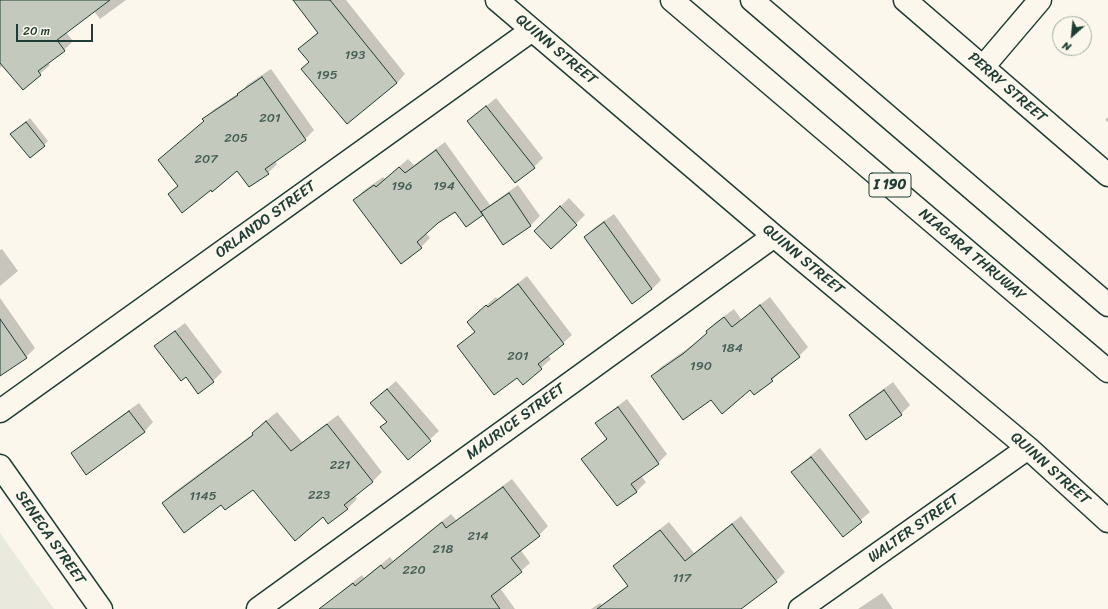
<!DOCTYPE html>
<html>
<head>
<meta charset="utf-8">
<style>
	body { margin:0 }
	#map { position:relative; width:1108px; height:609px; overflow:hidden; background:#fbf7ec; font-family:Sriracha,sans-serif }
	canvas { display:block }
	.north { position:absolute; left:1052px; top:16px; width:40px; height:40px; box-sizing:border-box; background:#fbf7ec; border:1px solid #a3ada2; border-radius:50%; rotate:207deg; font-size:11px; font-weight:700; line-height:16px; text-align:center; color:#1f3d34 }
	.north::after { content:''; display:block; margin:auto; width:14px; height:18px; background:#1f3d34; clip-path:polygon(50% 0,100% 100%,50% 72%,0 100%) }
	.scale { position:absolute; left:16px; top:24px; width:77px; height:18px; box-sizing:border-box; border:2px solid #1f3d34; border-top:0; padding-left:5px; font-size:12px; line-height:14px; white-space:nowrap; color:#1f3d34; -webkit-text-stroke:3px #fbf7ec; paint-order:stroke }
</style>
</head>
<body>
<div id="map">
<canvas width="1108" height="609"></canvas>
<div class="north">N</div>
<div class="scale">20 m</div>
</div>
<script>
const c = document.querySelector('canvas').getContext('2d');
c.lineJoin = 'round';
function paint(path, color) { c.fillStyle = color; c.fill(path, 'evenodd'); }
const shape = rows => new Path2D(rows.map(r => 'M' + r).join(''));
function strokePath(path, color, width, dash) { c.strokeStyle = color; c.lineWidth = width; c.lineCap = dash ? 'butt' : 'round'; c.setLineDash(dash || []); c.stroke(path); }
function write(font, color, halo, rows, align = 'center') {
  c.font = font + ' Sriracha,sans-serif'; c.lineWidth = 3; c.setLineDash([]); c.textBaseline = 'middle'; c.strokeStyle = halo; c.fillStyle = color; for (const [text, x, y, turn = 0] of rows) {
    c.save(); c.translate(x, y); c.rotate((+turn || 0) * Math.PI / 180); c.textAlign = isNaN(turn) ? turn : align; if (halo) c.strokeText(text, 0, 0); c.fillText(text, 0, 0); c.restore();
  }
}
const built = shape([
	[0,533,54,609,0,609]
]);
const shadow = shape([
	[1,0,126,0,100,19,94,11,66,32,73,41,64,50,48,63,50,65,23,89,3,65,0,68],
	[294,0,346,0,405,74,397,83,310,61,299,49,318,32],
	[271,69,314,130,305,139,275,161,277,164,268,173,238,169,211,189,169,194,179,185,205,121,204,119,213,110,242,91,247,85],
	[496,98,543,158,534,167,515,182,468,121],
	[1108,117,1108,122,1105,120],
	[30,118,48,141,44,145,16,130],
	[445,142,490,205,518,185,540,216,531,225,504,244,483,214,467,226,456,211,437,223,426,233,430,238,421,247,355,200,363,191,383,177,385,179,408,159,414,165],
	[569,198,585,215,551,248,544,222],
	[614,214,661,280,652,289,632,302,585,237,594,228],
	[2,249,18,271,0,286,0,250],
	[527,276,572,335,548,356,551,359,523,384,517,377,458,347,476,331,477,313,496,297,498,299],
	[770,297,808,347,799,356,781,371,772,380,754,394,750,388,711,399,652,376,661,367,694,344,708,332,707,331,716,322,734,309,741,319],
	[0,298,35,348,26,357,0,375],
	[185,323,222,372,213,381,186,376,156,347,165,338],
	[396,381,439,431,408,459,387,422,380,395],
	[893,382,910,405,901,414,851,415,860,406],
	[627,399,667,454,658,463,641,476,646,482,637,491,618,505,582,459,607,438,597,423,606,415],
	[139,403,153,422,145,431,86,473,72,454,81,445],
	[277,412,302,442,338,415,382,472,372,482,354,495,357,499,347,509,323,516,253,488,222,504,163,503,173,493,253,434,263,423],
	[820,448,870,512,843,535,793,472,802,463],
	[512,479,548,526,539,535,520,549,530,563,521,571,500,588,515,609,343,609,335,598,343,590,362,575,364,578,390,557,393,561,451,514,456,520],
	[741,516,785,572,776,581,733,609,591,609,600,603,602,605,628,585,614,567,623,558,669,522,694,553],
	[882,593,893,609,858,609]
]);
const building = shape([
	[0,0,110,0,57,40,65,51,38,71,41,75,23,90,0,63,0,0],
	[293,0,330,0,397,83,347,124,301,69,309,62,298,49,318,33,293,0],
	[262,77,306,140,265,169,269,174,249,187,237,171,212,192,211,190,182,213,168,194,178,186,158,160,204,121,202,119,238,95,237,94,262,77],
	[486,106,535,168,515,183,467,121,486,106],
	[26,122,45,146,30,158,10,134,26,122],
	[436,150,483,215,466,227,455,212,438,223,417,242,422,248,401,264,353,200,374,185,376,187,399,167,405,173,436,150],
	[509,193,531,226,503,245,481,212,509,193],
	[560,206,577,225,551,249,534,231,560,206],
	[604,222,652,289,632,304,584,237,604,222],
	[518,284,564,344,538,364,542,369,523,385,517,378,494,395,457,346,475,332,467,322,486,305,488,307,518,284],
	[760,305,800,357,771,379,773,381,754,395,750,390,722,414,711,400,683,420,651,376,684,353,707,333,706,331,724,317,732,327,760,305],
	[0,319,27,358,0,376,0,319],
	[175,331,214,382,198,394,186,377,181,381,154,346,175,331],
	[387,389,431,441,408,460,380,427,387,422,370,403,387,389],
	[884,390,902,415,866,440,849,415,884,390],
	[618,407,659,464,631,484,637,492,617,506,581,459,607,439,595,423,618,407],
	[129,411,145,432,86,475,71,453,129,411],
	[266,421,291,451,327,424,373,482,344,505,348,509,328,524,323,517,295,541,253,490,225,510,221,505,184,533,162,503,253,435,252,433,266,421],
	[811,457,862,522,843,537,791,472,811,457],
	[503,487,540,536,511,558,522,572,491,596,500,609,319,609,353,583,355,586,381,565,384,569,442,522,446,528,503,487],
	[732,524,777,582,741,609,597,609,628,586,613,566,660,530,685,561,732,524]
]);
const minor = shape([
	[497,0,774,236,1028,448,1108,521],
	[905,0,1108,175],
	[983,67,1040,0],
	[0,411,532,30],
	[258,609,774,236],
	[800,609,1028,448]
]);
const major = shape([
	[0,466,101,609]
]);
const highway = shape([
	[672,0,1108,371],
	[752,0,1108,305]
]);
const numberNames = [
	["193",355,56],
	["195",327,76],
	["201",270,119],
	["205",236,139],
	["207",206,160],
	["196",402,187],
	["194",444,187],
	["184",732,349],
	["201",518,357],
	["190",701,367],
	["221",340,466],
	["223",319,496],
	["1145",203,497],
	["214",478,537],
	["218",443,550],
	["220",414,571],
	["117",682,579]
];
const shields = [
	[890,185,42]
];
const shieldNames = [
	["I 190",890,185]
];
const streetNames = [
	["QUINN STREET",556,50,40],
	["PERRY STREET",1007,88,41],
	["ORLANDO STREET",266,220,-36],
	["NIAGARA THRUWAY",972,255,40],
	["QUINN STREET",803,260,40],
	["MAURICE STREET",516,422,-36],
	["QUINN STREET",1050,469,42],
	["WALTER STREET",914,529,-35],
	["SENECA STREET",50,538,55]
];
paint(built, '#eae9de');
paint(shadow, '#0003');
paint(building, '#c4c9be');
strokePath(building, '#1f3d34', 1);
strokePath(minor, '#1f3d34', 25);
strokePath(major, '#1f3d34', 25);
strokePath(highway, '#1f3d34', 25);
strokePath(minor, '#fbf7ec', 22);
strokePath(major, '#fbf7ec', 22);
strokePath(highway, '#fbf7ec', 22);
write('13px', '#486056', null, numberNames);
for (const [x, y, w] of shields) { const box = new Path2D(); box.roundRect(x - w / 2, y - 12, w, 24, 3); c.fillStyle = '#fbf7ec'; c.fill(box); strokePath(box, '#1f3d34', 1); }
write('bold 14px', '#1f3d34', null, shieldNames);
write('15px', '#1f3d34', '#fbf7ec', streetNames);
</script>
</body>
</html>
